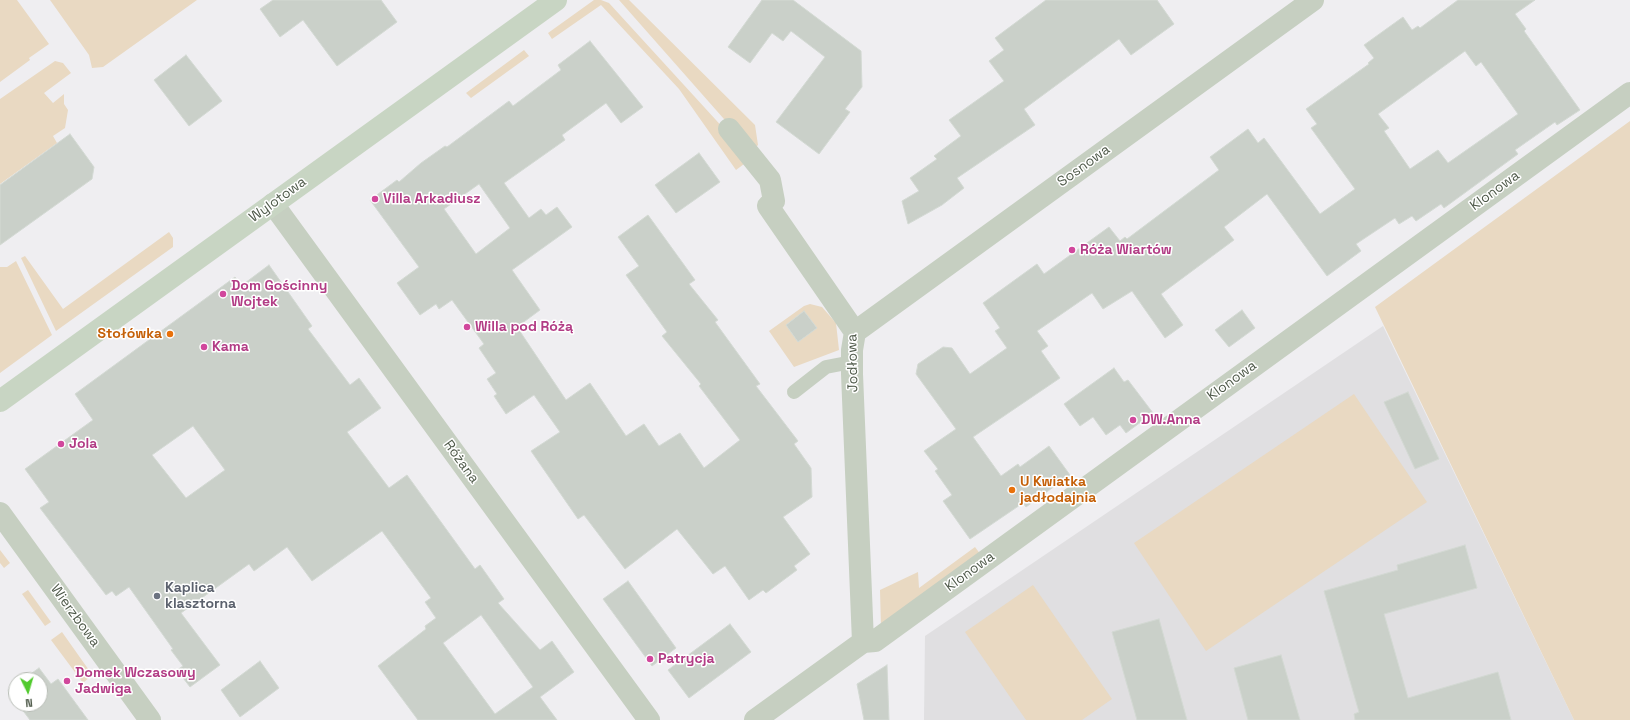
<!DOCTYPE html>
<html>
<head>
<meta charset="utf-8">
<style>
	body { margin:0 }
	#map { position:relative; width:1630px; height:720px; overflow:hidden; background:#efeef1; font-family:"Space Grotesk",sans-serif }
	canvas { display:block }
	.north { position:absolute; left:8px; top:672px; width:40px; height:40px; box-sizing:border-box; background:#fff; border:1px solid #b8bdb6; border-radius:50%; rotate:175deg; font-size:11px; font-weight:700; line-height:16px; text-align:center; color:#4e5949 }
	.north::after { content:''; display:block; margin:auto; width:14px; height:18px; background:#51ca2e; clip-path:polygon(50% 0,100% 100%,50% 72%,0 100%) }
</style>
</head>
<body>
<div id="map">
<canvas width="1630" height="720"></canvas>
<div class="north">N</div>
</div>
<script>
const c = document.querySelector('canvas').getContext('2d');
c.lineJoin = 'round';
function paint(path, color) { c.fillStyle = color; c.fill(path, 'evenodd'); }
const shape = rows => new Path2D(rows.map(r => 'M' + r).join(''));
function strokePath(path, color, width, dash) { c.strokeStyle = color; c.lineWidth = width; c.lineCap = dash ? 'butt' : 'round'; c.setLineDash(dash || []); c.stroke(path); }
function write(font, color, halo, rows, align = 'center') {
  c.font = font + ' "Space Grotesk",sans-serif'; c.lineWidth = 3; c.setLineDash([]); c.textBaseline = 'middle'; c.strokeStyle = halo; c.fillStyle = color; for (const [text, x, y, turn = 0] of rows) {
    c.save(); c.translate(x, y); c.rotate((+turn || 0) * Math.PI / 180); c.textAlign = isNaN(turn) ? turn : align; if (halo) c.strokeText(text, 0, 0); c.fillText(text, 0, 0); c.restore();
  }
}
const education = shape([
	[1383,326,1574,720,924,720,925,636]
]);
const green = shape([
	[0,0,17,0,49,44,29,58,30,60,0,82],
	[50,0,197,0,103,67,92,68,89,55],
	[594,0,601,0,609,3,726,131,744,164,736,170,679,89,601,5,552,39,548,33],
	[619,0,629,0,755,125,758,145,756,147,731,127],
	[524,50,529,56,471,98,466,93],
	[55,61,63,63,71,73,44,93,53,103,64,94,64,104,68,110,65,128,53,136,57,143,0,184,0,99],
	[1630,121,1630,720,1574,720,1375,307],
	[169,232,173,238,173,247,56,331,21,258,25,256,63,309],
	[16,261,52,335,0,373,0,267,7,267],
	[810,304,822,307,836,323,839,350,794,367,769,331,804,306],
	[804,311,817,328,798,342,786,325],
	[1354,394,1427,502,1206,651,1134,543],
	[975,547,981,555,881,628,880,590,918,572,919,588],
	[0,550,10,563,4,568,0,563],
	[1033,585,1112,699,1082,720,1026,720,965,632],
	[28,590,51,622,45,626,22,594],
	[62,632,91,673,91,676,83,683,51,640]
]);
const building = shape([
	[273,0,381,0,397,22,337,66,303,20,280,37,260,9,273,0],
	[762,0,793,0,861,51,862,87,845,109,850,112,819,154,776,122,825,57,791,31,783,41,772,33,750,63,728,47,762,0],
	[1046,0,1157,0,1174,24,1131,55,1119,39,1024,109,1035,125,957,178,964,188,942,205,908,224,902,201,919,191,910,178,937,159,934,156,961,136,949,120,1004,81,989,61,1004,50,995,38,1046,0],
	[1458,0,1535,0,1515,14,1526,29,1524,31,1580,110,1557,125,1555,122,1515,150,1518,154,1444,208,1441,204,1416,221,1412,216,1399,224,1395,218,1356,244,1361,251,1327,276,1267,194,1224,227,1234,240,1161,294,1183,325,1165,338,1132,291,1103,309,1092,293,1037,331,1048,346,1041,351,1060,378,973,437,1001,476,1018,464,1020,467,1049,446,1070,475,1026,507,1023,503,970,539,943,501,952,495,935,471,938,469,924,451,956,429,916,374,918,364,943,347,952,348,970,374,1007,348,995,331,1000,328,983,303,1037,264,1044,274,1109,227,1120,241,1125,237,1127,239,1219,170,1210,157,1248,129,1258,143,1264,138,1320,214,1355,189,1311,128,1317,124,1306,109,1369,64,1368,63,1374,58,1364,45,1403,17,1412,30,1418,26,1420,28,1458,0],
	[1465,51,1476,66,1481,62,1518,114,1448,163,1438,150,1410,169,1384,131,1389,128,1378,114,1465,51],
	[590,41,643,107,621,123,606,103,562,135,565,140,504,183,529,218,541,209,546,215,557,207,572,227,512,270,540,310,517,327,566,400,590,383,626,436,644,424,659,446,680,433,704,468,740,440,699,386,701,384,662,336,667,332,626,275,639,266,618,237,648,215,695,280,689,284,718,320,715,322,760,384,756,386,798,441,794,444,811,468,812,497,783,517,810,554,794,566,797,570,766,593,763,590,749,600,725,566,713,574,677,529,625,569,584,515,578,519,531,451,560,432,534,395,506,414,494,396,497,394,487,379,496,373,479,348,484,344,452,300,439,309,436,304,420,315,397,283,419,267,370,200,397,180,399,182,421,163,445,146,447,147,509,101,513,106,561,70,558,65,590,41],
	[479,184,510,228,476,254,444,209,479,184],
	[186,55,222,101,189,126,154,80,186,55],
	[70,134,94,167,92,179,0,245,0,185,70,134],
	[699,153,720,182,676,213,655,185,699,153],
	[269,265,312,326,308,329,350,385,359,378,381,408,347,432,389,488,407,475,475,569,480,565,504,599,498,603,540,650,552,641,574,672,540,697,557,720,418,720,378,666,426,629,425,626,436,618,425,602,431,598,382,531,312,581,287,547,254,571,249,564,181,613,220,665,190,687,177,670,183,666,171,650,173,649,129,587,116,596,112,591,106,595,40,508,49,502,25,469,93,420,75,394,235,277,241,286,269,265],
	[193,426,225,470,186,498,152,455,193,426],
	[481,615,533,687,495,714,443,643,481,615],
	[1242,310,1255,328,1229,347,1215,330,1242,310],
	[804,311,817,328,798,342,786,325,804,311],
	[1114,368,1124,382,1128,380,1153,413,1126,433,1120,425,1106,435,1093,417,1080,426,1064,404,1114,368],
	[1408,392,1439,459,1415,469,1384,402,1408,392],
	[1465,545,1477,588,1384,614,1408,698,1498,672,1511,720,1355,720,1354,714,1359,712,1324,591,1398,570,1397,565,1465,545],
	[628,581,676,648,652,666,603,599,628,581],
	[1159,619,1187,720,1137,720,1112,632,1159,619],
	[730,624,751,652,689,698,668,670,730,624],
	[1281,655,1300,720,1248,720,1234,668,1281,655],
	[260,661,279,688,240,717,221,690,260,661],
	[887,665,889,720,864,720,857,684,887,665],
	[39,668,51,684,58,679,88,720,30,720,18,704,40,704,40,680,22,680,39,668],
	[16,685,16,701,8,690,16,685]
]);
const lane = shape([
	[794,392,826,367,852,362]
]);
const street = shape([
	[729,129,770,180,774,201,768,206,855,332,852,350,852,374,863,642],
	[273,204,649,720],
	[855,332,1313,0],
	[0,513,150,720],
	[755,720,863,642,875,641,1630,93]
]);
const secondary = shape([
	[0,401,556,0]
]);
const markers = [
	[375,199,4,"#d1479c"],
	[1072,250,4,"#d1479c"],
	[223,294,4,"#d1479c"],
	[467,327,4,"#d1479c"],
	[170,334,4,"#e8710a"],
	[204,347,4,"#d1479c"],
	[1133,420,4,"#d1479c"],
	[61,444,4,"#d1479c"],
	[1012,490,4,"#e8710a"],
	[157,596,4,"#6b7280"],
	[650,659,4,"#d1479c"],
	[67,681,4,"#d1479c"]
];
const streetNames = [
	["Sosnowa",1084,166,-36],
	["Klonowa",1495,191,-36],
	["Wylotowa",278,200,-36],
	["Jodłowa",853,363,-91],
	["Klonowa",1232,381,-36],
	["Różana",461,462,54],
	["Klonowa",970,572,-36],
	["Wierzbowa",75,616,54]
];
const hotelNames = [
	["Villa Arkadiusz",383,199],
	["Róża Wiartów",1080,250],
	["Dom Gościnny",231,286],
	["Wojtek",231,302],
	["Willa pod Różą",475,327],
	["Kama",212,347],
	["DW.Anna",1141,420],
	["Jola",69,444],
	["Patrycja",658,659],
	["Domek Wczasowy",75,673],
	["Jadwiga",75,689]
];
const foodNames = [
	["Stołówka",162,334],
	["U Kwiatka",1020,482,"left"],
	["jadłodajnia",1020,498,"left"]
];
const worshipNames = [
	["Kaplica",165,588],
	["klasztorna",165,604]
];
paint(education, '#e0dfe1');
paint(green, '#e9d9c2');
paint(building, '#cad0c9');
strokePath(building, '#d3d9d3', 1);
strokePath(lane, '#c6cfc1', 14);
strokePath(street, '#c6cfc1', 22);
strokePath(secondary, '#c8d5c3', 22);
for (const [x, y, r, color] of markers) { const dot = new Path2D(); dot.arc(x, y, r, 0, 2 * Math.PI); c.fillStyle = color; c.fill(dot); strokePath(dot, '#fff', 1.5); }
write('14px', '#4e5949', '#fff', streetNames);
write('bold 14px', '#b23c85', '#fff', hotelNames, 'left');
write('bold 14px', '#c56008', '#fff', foodNames, 'right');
write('bold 14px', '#5b616d', '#fff', worshipNames, 'left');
</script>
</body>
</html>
